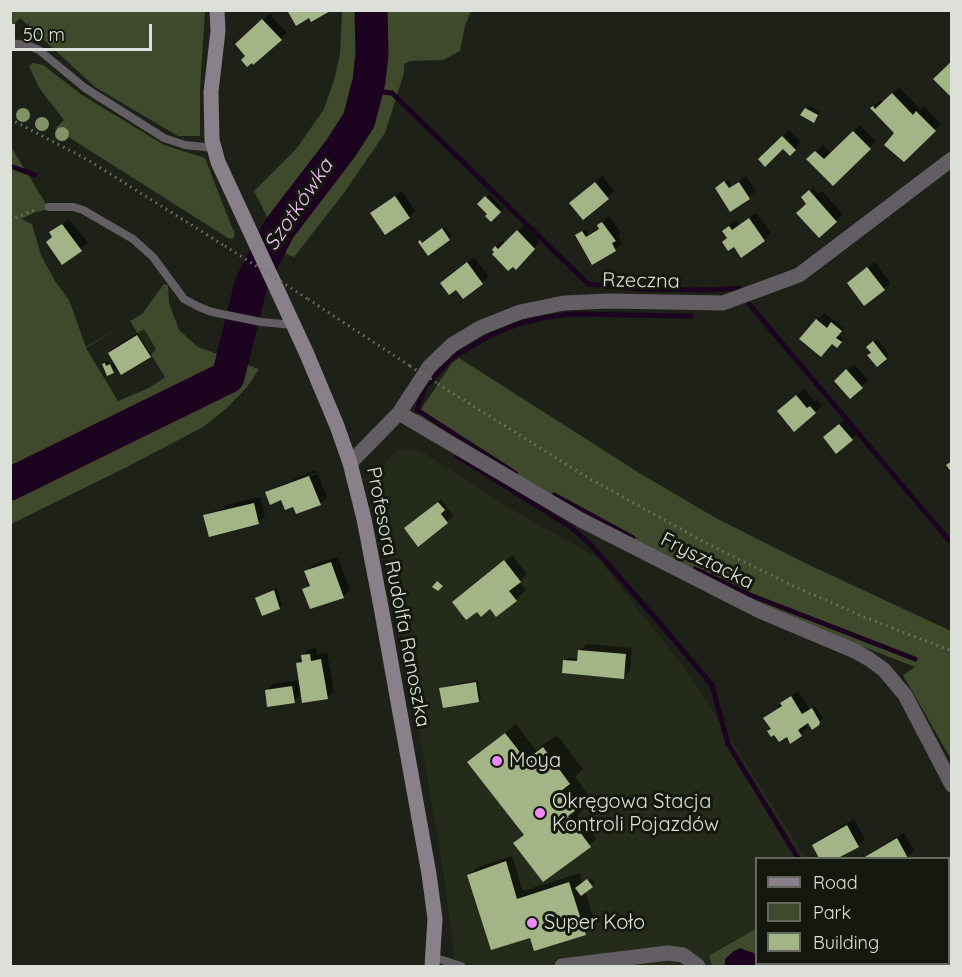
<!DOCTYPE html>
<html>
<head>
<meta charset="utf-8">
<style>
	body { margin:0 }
	#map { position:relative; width:962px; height:977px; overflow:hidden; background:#1d2117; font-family:Quicksand,sans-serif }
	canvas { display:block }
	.frame { position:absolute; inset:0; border:12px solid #dde0d9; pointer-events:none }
	.legend { position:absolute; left:755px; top:857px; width:195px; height:108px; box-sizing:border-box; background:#14180e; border:2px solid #64685f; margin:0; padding:8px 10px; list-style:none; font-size:18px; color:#dde0d9 }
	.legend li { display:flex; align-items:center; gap:12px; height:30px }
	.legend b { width:30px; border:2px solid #64685f }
	.scale { position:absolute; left:12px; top:24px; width:140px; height:27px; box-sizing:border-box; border:3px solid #dde0d9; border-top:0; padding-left:8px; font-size:18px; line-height:21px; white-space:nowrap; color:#dde0d9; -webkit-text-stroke:4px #14180e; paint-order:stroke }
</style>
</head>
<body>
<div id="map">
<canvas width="962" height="977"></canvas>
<div class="frame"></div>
<ul class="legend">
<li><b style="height:8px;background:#888189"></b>Road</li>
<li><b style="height:16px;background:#3f492c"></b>Park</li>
<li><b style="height:16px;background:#a3b486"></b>Building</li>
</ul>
<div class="scale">50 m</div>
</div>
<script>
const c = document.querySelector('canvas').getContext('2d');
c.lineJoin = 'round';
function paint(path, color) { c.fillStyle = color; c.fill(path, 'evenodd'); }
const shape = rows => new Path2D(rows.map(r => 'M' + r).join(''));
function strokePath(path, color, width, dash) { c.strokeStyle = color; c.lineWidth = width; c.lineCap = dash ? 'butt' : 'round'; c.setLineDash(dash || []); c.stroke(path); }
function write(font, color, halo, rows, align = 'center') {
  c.font = font + ' Quicksand,sans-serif'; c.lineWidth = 6; c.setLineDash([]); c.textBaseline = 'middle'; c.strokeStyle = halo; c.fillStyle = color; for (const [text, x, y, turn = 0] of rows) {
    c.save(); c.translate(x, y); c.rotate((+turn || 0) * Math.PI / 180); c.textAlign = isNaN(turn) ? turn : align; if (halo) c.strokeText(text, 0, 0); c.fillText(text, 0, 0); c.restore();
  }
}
const built = shape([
	[396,450,419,450,513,510,598,558,690,675,806,858,756,858,756,929,709,954,712,966,456,966,438,836,384,543,379,501,378,473]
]);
const green = shape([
	[11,10,205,11,200,89,200,136,178,136,95,87,20,18,11,28],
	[342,11,471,11,465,26,460,51,443,60,410,61,404,64,404,73,385,133,344,193,294,257,286,254,254,191,297,148,324,109,335,77,340,53],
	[33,63,43,65,82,95,164,145,205,158,235,235,233,239,228,238,59,131,56,128,64,120,39,88,29,66],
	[10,145,49,209,36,212,21,219,32,224,41,255,55,281,69,300,86,347,142,314,164,284,168,285,169,303,179,330,198,347,259,369,247,387,227,408,203,427,127,467,11,524],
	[130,321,165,377,149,388,118,401,86,348],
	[459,358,641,474,716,518,805,563,951,631,951,759,903,675,915,667,774,612,617,532,530,483,417,415,452,363],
	[951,911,951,966,870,966,871,964,948,964,949,912],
	[756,929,756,964,836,964,839,966,712,966,709,955]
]);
const water = shape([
	[740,948,756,954,756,964,773,964,776,966,725,966,725,959,734,951]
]);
const shadow = shape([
	[270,14,287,33,280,39,247,56,243,38],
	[899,87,920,109,924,106,941,124,904,160,896,133,872,108,880,100,883,103],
	[809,106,820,112,814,121,806,109],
	[860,125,876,141,833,184,809,159,823,145,831,154],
	[789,130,801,142,790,154,783,147,765,165,760,159,782,138,788,145,793,145,784,136],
	[602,176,614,191,608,197,578,196],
	[746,176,756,191,731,210,719,185,728,180,732,186],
	[813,188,818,194,822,191,843,214,819,236,808,203,803,197],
	[402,191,415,211,409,217,372,213],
	[489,194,503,208,491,219,489,214,479,204],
	[756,213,771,233,764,240,729,237,724,231,731,224,736,220,739,225],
	[609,216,621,233,618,236,622,243,615,250,593,262,580,233,586,229,588,234,600,228,598,226],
	[69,219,88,243,62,263,51,233],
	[524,225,540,242,530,252,496,252,494,250,500,243,503,241,505,243],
	[445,227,452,236,449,239,425,242],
	[474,257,489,277,482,283,442,283],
	[875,262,890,283,884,289,849,283],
	[824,313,844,328,838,335,843,339,837,346,832,342,801,339],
	[144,329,156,349,150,356,118,367,108,374,103,365,108,361,109,364,115,362,110,353,116,346],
	[877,339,889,355,886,358,868,347],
	[854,364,868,380,850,397,836,381],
	[804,389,815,402,817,400,822,406,815,412,786,404],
	[847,418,858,432,852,439,832,431],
	[316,470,327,497,320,503,294,505,267,492,288,482,289,484,294,479],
	[316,472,317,474,293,484,293,481],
	[260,497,265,516,258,523,205,516,208,513,223,509,226,505],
	[441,499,454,516,447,522,406,528],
	[512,555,527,574,519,582,526,590,516,600,477,610,454,602],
	[338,557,350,590,343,596,304,589,310,583,306,572,313,565],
	[277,588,282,605,279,608,257,598],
	[587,644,632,648,630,671,623,678,565,661,568,658,579,659,580,650],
	[316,648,317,655,327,653,334,691,327,698,302,693,294,701,266,691,273,684,300,680,297,664,309,649],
	[478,680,481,698,478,701,441,689,444,686],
	[798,691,810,710,815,707,823,718,819,724,809,721,805,724,808,728,791,741,787,735,772,729,765,718],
	[516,724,536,750,557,735,583,769,575,777,589,796,582,803,585,807,578,815,597,839,569,861,515,843,525,834,469,762],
	[854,819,865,839,858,845,835,858,821,858,814,845,820,839],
	[904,833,914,851,907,857,862,858],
	[512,856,523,891,580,873,582,885,591,878,595,883,585,891,595,923,585,933,531,936,469,875,476,868]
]);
const stream = shape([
	[367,90,392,93,588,284,641,289,712,290,739,288],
	[10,166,35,175],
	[749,304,952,544],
	[457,456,572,528,591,545,658,621,712,685,728,744,798,858],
	[515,473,417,410,425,387,451,358,491,335,518,324,543,318,570,314,691,316],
	[554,495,633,538],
	[695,569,750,595,915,659]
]);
const river = shape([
	[10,484,228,377,251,284,279,229,341,148,359,120,369,81,372,54,371,10]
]);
const building = shape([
	[287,10,332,10,311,22,309,18,296,26],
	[262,19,282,40,253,65,252,63,247,67,241,60,245,56,235,44],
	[952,61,952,98,933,79],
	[892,93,913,115,916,111,936,131,904,162,884,145,894,133,870,108,873,106,875,109],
	[805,108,818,115,814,123,800,115],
	[853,131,871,149,833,186,806,159,815,151,824,159],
	[782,136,796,150,790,156,783,149,765,167,758,159],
	[724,181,729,188,739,182,750,199,730,212,715,188],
	[595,182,609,199,583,220,569,203],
	[809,190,837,222,819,238,796,213,806,204,801,197],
	[395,196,410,218,385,235,370,213],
	[485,196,501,212,491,222,485,216,487,214,477,204],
	[749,218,765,241,741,258,734,247,728,251,722,242,727,238,722,231,729,226,732,230],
	[602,222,616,241,612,243,616,251,592,265,575,235,582,231,586,237,599,229,597,225],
	[62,224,82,251,62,265,46,242,52,237,49,232],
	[442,228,450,240,428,256,418,242,420,240,422,243],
	[517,230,535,249,516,270,513,267,508,271,492,254,494,252,492,250,495,246,498,249],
	[467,262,483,284,463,299,456,290,449,295,440,283],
	[867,267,885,290,864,306,847,283],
	[816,319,827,328,831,322,842,331,836,338,842,342,837,348,832,344,821,357,799,339],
	[137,335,151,357,121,375,108,353],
	[873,341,887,359,877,367,867,355,871,353,866,347],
	[105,363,106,366,110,364,114,373,107,376,102,364],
	[846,369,863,388,850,399,834,381],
	[796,395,807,408,810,406,816,413,794,432,777,411],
	[839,424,853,440,836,454,823,437],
	[952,461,952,473,946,465],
	[309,476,321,505,296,514,293,507,285,510,281,500,270,505,265,492],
	[438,502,445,510,441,514,448,523,418,547,404,528],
	[254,503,259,524,209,537,203,515],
	[504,560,521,582,509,591,517,601,496,617,490,609,481,617,477,612,466,620,452,602],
	[331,562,344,598,310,609,302,589,310,586,304,571],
	[437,581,443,586,438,591,432,587],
	[274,590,280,609,262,616,255,598],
	[578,650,626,654,624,679,562,673,563,660,577,661],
	[310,654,311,661,321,659,328,699,302,703,296,663,302,662,301,655],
	[476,682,479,702,443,708,439,688],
	[292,686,295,703,267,707,265,690],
	[791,696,802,714,812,708,820,722,819,725,812,730,808,723,798,730,802,736,790,744,787,737,779,742,774,735,771,737,767,731,771,729,763,718,782,706,780,703],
	[505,733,526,760,543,747,570,784,561,791,576,810,568,816,591,847,543,882,513,843,524,835,467,762],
	[847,825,859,847,838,858,819,858,812,845],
	[897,838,908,858,863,858],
	[506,861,517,899,569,882,586,935,534,951,530,938,491,950,467,875],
	[587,879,593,887,581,896,575,888]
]);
const path = shape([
	[10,119,88,160,225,246],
	[10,220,37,209],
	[308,299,410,366],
	[438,384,585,476,708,544,787,583,864,617,952,651]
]);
const lane = shape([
	[10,43,27,45,39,50,85,88,164,138,185,145,214,148],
	[49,207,73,207,83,210,133,239,153,257,184,299,199,307,212,312,261,322,293,325],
	[433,957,461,966]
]);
const street = shape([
	[399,413,581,520,760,611,855,651,869,659,884,670,905,695,952,785],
	[350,463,399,413,429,367,452,345,480,328,520,312,564,303,609,301,723,303,799,275,952,159],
	[562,966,668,953,683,955,698,966]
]);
const secondary = shape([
	[217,10,218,31,211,92,212,140,218,162,306,352,337,426,350,463,364,519,381,607,429,874,435,919,432,966]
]);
const pathBridge = shape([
	[225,246,308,299],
	[410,366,437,383]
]);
const trees = [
	[23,115],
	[42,124],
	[62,134]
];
const markers = [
	[497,761,6,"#ee8bf7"],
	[540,813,6,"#ee8bf7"],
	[532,923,6,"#ee8bf7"]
];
const streetNames = [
	["Rzeczna",641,281,1],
	["Frysztacka",707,561,27],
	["Profesora Rudolfa Ranoszka",398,597,79]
];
const poiNames = [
	["Moya",509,761],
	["Okręgowa Stacja",552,802],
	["Kontroli Pojazdów",552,825],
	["Super Koło",544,923]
];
const waterNames = [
	["Szotkówka",299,205,-56]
];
paint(built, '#252b1a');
paint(green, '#3f492c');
paint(water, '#1c031f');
paint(shadow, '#0007');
strokePath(stream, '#1c031f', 5);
strokePath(river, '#1c031f', 33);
paint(building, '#a3b486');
strokePath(path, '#70736b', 3, [1.5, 4.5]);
strokePath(lane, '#625e63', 8);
strokePath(street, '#625e63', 15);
strokePath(secondary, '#888189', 15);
strokePath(pathBridge, '#70736b', 3, [1.5, 4.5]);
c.fillStyle = '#819266';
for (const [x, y] of trees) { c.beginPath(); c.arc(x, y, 7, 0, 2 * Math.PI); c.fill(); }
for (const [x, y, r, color] of markers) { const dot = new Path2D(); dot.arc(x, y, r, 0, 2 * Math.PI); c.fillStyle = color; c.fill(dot); strokePath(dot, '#14180e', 2); }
write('20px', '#dde0d9', '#14180e', streetNames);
write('20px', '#dde0d9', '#14180e', poiNames, 'left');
write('italic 21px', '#f2bcf6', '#14180e', waterNames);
</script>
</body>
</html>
